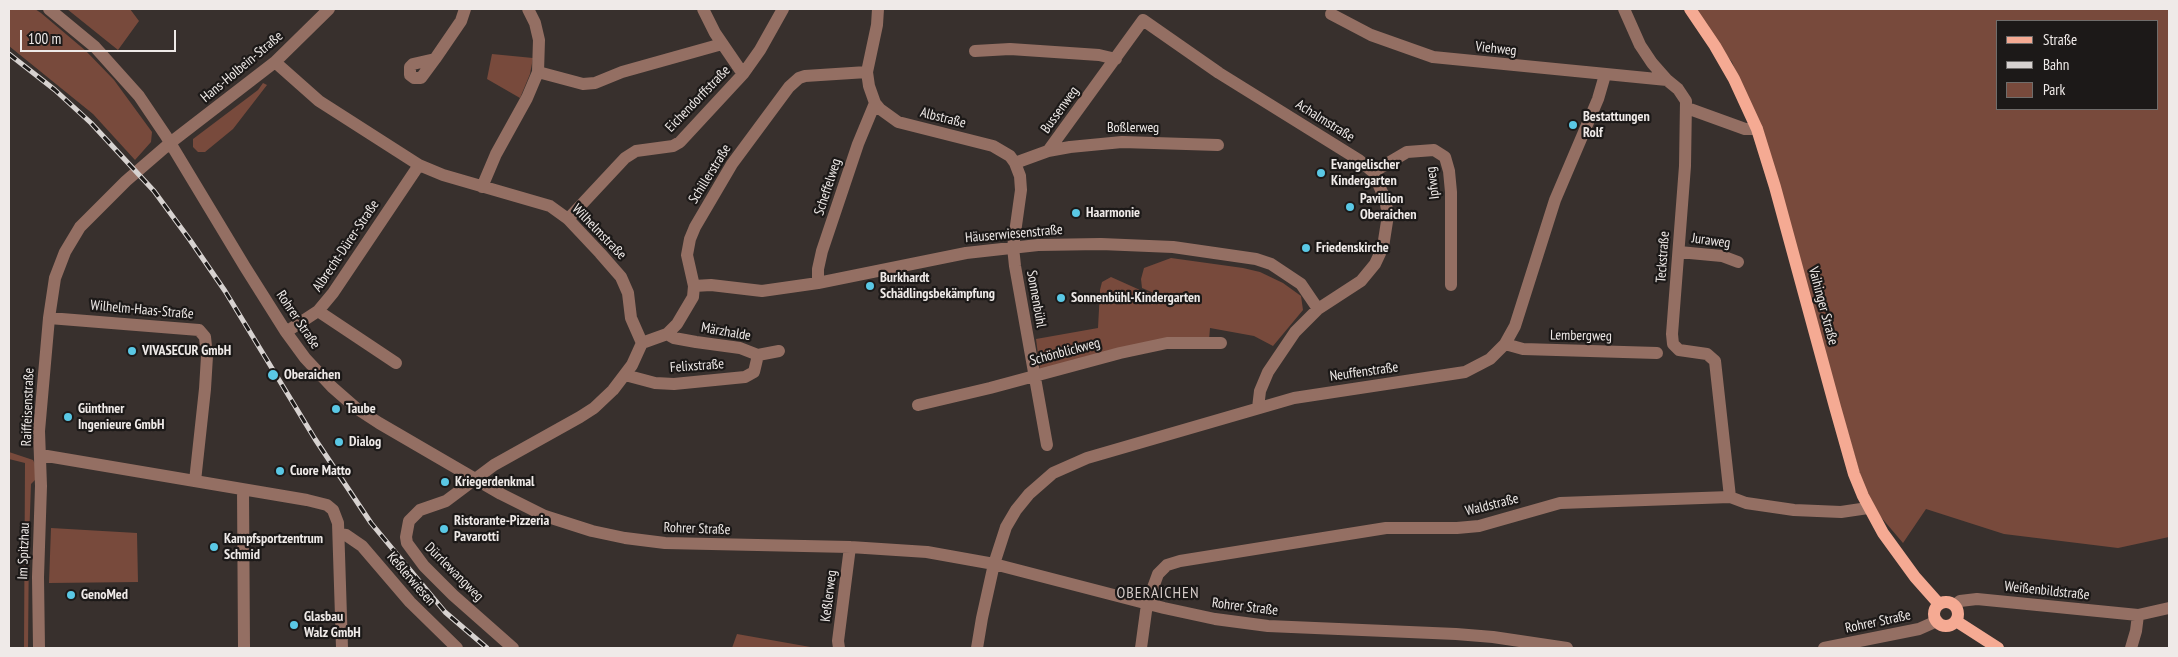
<!DOCTYPE html>
<html>
<head>
<meta charset="utf-8">
<style>
	body { margin:0 }
	#map { position:relative; width:2178px; height:657px; overflow:hidden; background:#38302d; font-family:"PT Sans Narrow",sans-serif }
	canvas { display:block }
	.frame { position:absolute; inset:0; border:10px solid #efeae8; pointer-events:none }
	.legend { position:absolute; left:1996px; top:20px; width:162px; height:90px; box-sizing:border-box; background:#1c1918; border:1px solid #706d6b; margin:0; padding:6px 9px; list-style:none; font-size:15px; color:#efeae8 }
	.legend li { display:flex; align-items:center; gap:10px; height:25px }
	.legend b { width:25px; border:1px solid #706d6b }
	.scale { position:absolute; left:20px; top:30px; width:156px; height:22px; box-sizing:border-box; border:2px solid #efeae8; border-top:0; padding-left:6px; font-size:15px; line-height:18px; white-space:nowrap; color:#efeae8; -webkit-text-stroke:4px #1c1918; paint-order:stroke }
</style>
</head>
<body>
<div id="map">
<canvas width="2178" height="657"></canvas>
<div class="frame"></div>
<ul class="legend">
<li><b style="height:6px;background:#f5aa93"></b>Straße</li>
<li><b style="height:6px;background:#d7d2d0"></b>Bahn</li>
<li><b style="height:14px;background:#784a3c"></b>Park</li>
</ul>
<div class="scale">100 m</div>
</div>
<script>
const c = document.querySelector('canvas').getContext('2d');
c.lineJoin = 'round';
function paint(path, color) { c.fillStyle = color; c.fill(path, 'evenodd'); }
const shape = rows => new Path2D(rows.map(r => 'M' + r).join(''));
function strokePath(path, color, width, dash) { c.strokeStyle = color; c.lineWidth = width; c.lineCap = dash ? 'butt' : 'round'; c.setLineDash(dash || []); c.stroke(path); }
function write(font, color, halo, rows, align = 'center') {
  c.font = font + ' "PT Sans Narrow",sans-serif'; c.lineWidth = 4.5; c.setLineDash([]); c.textBaseline = 'middle'; c.strokeStyle = halo; c.fillStyle = color; for (const [text, x, y, turn = 0] of rows) {
    c.save(); c.translate(x, y); c.rotate((+turn || 0) * Math.PI / 180); c.textAlign = isNaN(turn) ? turn : align; if (halo) c.strokeText(text, 0, 0); c.fillText(text, 0, 0); c.restore();
  }
}
const green = shape([
	[9,9,35,9,41,13,86,51,114,80,152,132,151,142,135,160,93,114,9,46],
	[67,9,130,9,139,21,118,50],
	[1689,9,2169,9,2169,537,2118,548,2004,534,1926,509,1903,543,1880,516,1863,484,1757,122,1732,62],
	[1997,21,2157,21,2157,109,1997,109],
	[492,54,533,58,530,74,520,98,487,79],
	[263,83,267,85,233,129,205,152,198,152,193,147,193,139,258,90],
	[1171,258,1243,268,1260,272,1283,283,1301,296,1303,310,1273,346,1254,336,1210,328,1209,340,1040,370,1036,339,1098,328,1100,290,1102,282,1111,277,1140,290,1161,296,1142,288,1141,279,1144,268],
	[9,452,33,460,36,466,35,480,31,484,29,540,28,648,24,648,25,463,9,459],
	[51,528,137,533,138,582,49,583],
	[737,634,816,648,732,648]
]);
const minor = shape([
	[49,9,95,47,139,96,166,136,245,267,286,332,305,358,332,387,356,408,379,423,501,494,545,516,592,531,625,538,665,543,850,547,927,552,994,564,1164,608,1215,619,1268,626,1456,634,1493,637,1567,648],
	[703,9,715,33,743,74],
	[878,9,877,25,867,72,869,86,875,103,880,109,898,122,993,146,1010,156,1015,163,1020,176,1021,190,1013,247,1015,266,1047,445],
	[1624,9,1640,45,1652,63,1667,80,1678,89,1686,101,1685,166,1672,334,1673,344,1679,350,1707,354,1715,361,1730,497],
	[1331,14,1371,35,1433,57,1667,80],
	[975,51,1010,49,1099,55,1116,59],
	[435,59,413,64,410,67,410,75,414,78,421,78,435,59,461,21,465,9],
	[275,62,319,101,419,165,443,175,550,206,568,219,600,253,621,277,628,293,631,318,642,343,632,365,613,390,594,408,580,417,494,465,446,501,420,510,409,521,406,537,407,543,424,566,453,595,513,648],
	[538,72,583,84,595,83,622,72,722,44],
	[1687,108,1745,129,1757,129],
	[1048,151,1070,147,1122,142,1218,145],
	[1015,163,1048,151,1143,20,1219,73,1359,160,1373,172,1385,199,1388,215,1383,247,1375,264,1361,281,1318,309,1295,332,1268,372,1260,391,1258,408],
	[1373,172,1407,152,1434,150,1445,157,1449,171,1451,192,1451,285],
	[482,187,496,154,527,98,538,72,539,40,535,23,528,9],
	[568,219,625,158,636,151,673,146,680,142,743,74,760,50,783,9],
	[1679,252,1722,256,1738,262],
	[818,283,818,269,822,251,858,144,875,103],
	[694,286,711,285,762,291,818,283,966,253,1038,245,1101,244,1173,247,1256,259,1271,264,1301,284,1318,309],
	[318,311,396,363],
	[49,318,199,330,205,337,207,356,205,389,195,481],
	[286,332,318,311,333,293,419,165],
	[667,334,674,338,696,342,740,348,758,355,779,351],
	[642,343,667,334,677,324,693,297,694,286,687,255,690,239,695,227,732,164,789,87,799,78,805,76,867,72],
	[1505,344,1523,349,1657,353],
	[625,375,655,383,674,384,745,377,754,372,758,355],
	[918,405,990,388,1120,353,1167,343,1221,343],
	[41,455,307,500,327,505,333,510,338,523,342,648],
	[243,489,244,648],
	[339,534,346,535,362,546,410,602,457,648],
	[1955,605,1960,601,1977,599,2138,615,2169,608],
	[39,648,38,577,41,486,39,431,49,318,55,278,65,252,80,227,126,181,170,143,275,62,329,9],
	[839,648,838,641,850,547],
	[977,648,982,618,994,564,1006,527,1016,510,1029,494,1053,473,1087,458,1294,398,1465,372,1490,359,1505,344,1515,326,1555,200,1598,99,1605,75],
	[1141,648,1147,604,1158,574,1167,565,1180,561,1386,528,1457,528,1479,526,1560,503,1730,497,1746,503,1794,510,1841,512,1868,508],
	[1824,648,1919,629,1937,621],
	[2131,648,2136,631,2138,615]
]);
const major = shape([
	[1690,9,1715,46,1734,79,1757,129,1775,187,1835,407,1854,474,1863,496,1883,533,1915,577,1939,604],
	'1934 614a12 12 0 1 1 24 0a12 12 0 1 1-24 0Z',
	[1956,621,1998,648]
]);
const rail = shape([
	[9,54,55,90,91,123,154,191,190,240,225,291,315,439,371,523,445,612,487,648]
]);
const markers = [
	[1573,125,5,"#5ac8e5"],
	[1321,173,5,"#5ac8e5"],
	[1350,207,5,"#5ac8e5"],
	[1076,213,5,"#5ac8e5"],
	[1306,248,5,"#5ac8e5"],
	[870,286,5,"#5ac8e5"],
	[1061,298,5,"#5ac8e5"],
	[132,351,5,"#5ac8e5"],
	[273,375,6,"#5ac8e5"],
	[336,409,5,"#5ac8e5"],
	[68,417,5,"#5ac8e5"],
	[339,442,5,"#5ac8e5"],
	[280,471,5,"#5ac8e5"],
	[445,482,5,"#5ac8e5"],
	[444,529,5,"#5ac8e5"],
	[214,547,5,"#5ac8e5"],
	[71,595,5,"#5ac8e5"],
	[294,625,5,"#5ac8e5"]
];
const streetNames = [
	["Viehweg",1496,49,6],
	["Hans-Holbein-Straße",242,67,-40],
	["Eichendorffstraße",698,99,-46],
	["Bussenweg",1060,110,-54],
	["Albstraße",943,118,14],
	["Achalmstraße",1325,121,32],
	["Boßlerweg",1133,128],
	["Schillerstraße",710,174,-58],
	["Ipfweg",1433,183,-97],
	["Scheffelweg",828,187,-72],
	["Wilhelmstraße",599,232,46],
	["Häuserwiesenstraße",1014,234,-5],
	["Juraweg",1711,241,8],
	["Albrecht-Dürer-Straße",346,246,-56],
	["Teckstraße",1663,257,-86],
	["Sonnenbühl",1036,299,80],
	["Vaihinger Straße",1823,306,75],
	["Wilhelm-Haas-Straße",142,310,5],
	["Rohrer Straße",298,320,56],
	["Märzhalde",726,332,10],
	["Lembergweg",1581,336,1],
	["Schönblickweg",1065,352,-15],
	["Felixstraße",697,366,-4],
	["Neuffenstraße",1364,372,-8],
	["Raiffeisenstraße",28,407,-88],
	["Waldstraße",1492,505,-14],
	["Rohrer Straße",697,529,2],
	["Im Spitzhau",24,551,-88],
	["Dürrlewangweg",454,572,45],
	["Keßlerwiesen",411,579,49],
	["Weißenbildstraße",2047,591,6],
	["Keßlerweg",829,596,-83],
	["Rohrer Straße",1245,607,7],
	["Rohrer Straße",1878,622,-12]
];
const poiNames = [
	["Bestattungen",1583,117],
	["Rolf",1583,133],
	["Evangelischer",1331,165],
	["Kindergarten",1331,181],
	["Pavillion",1360,199],
	["Oberaichen",1360,215],
	["Haarmonie",1086,213],
	["Friedenskirche",1316,248],
	["Burkhardt",880,278],
	["Schädlingsbekämpfung",880,294],
	["Sonnenbühl-Kindergarten",1071,298],
	["VIVASECUR GmbH",142,351],
	["Oberaichen",284,375],
	["Günthner",78,409],
	["Ingenieure GmbH",78,425],
	["Taube",346,409],
	["Dialog",349,442],
	["Cuore Matto",290,471],
	["Kriegerdenkmal",455,482],
	["Ristorante-Pizzeria",454,521],
	["Pavarotti",454,537],
	["Kampfsportzentrum",224,539],
	["Schmid",224,555],
	["GenoMed",81,595],
	["Glasbau",304,617],
	["Walz GmbH",304,633]
];
const quarterNames = [
	["OBERAICHEN",1158,593]
];
paint(green, '#784a3c');
strokePath(minor, '#946f63', 12);
strokePath(major, '#f5aa93', 12);
strokePath(rail, '#d7d2d0', 5);
strokePath(rail, '#1c1918', 3, [9]);
for (const [x, y, r, color] of markers) { const dot = new Path2D(); dot.arc(x, y, r, 0, 2 * Math.PI); c.fillStyle = color; c.fill(dot); strokePath(dot, '#1c1918', 2); }
write('14px', '#efeae8', '#1c1918', streetNames);
write('bold 14px', '#efeae8', '#1c1918', poiNames, 'left');
c.letterSpacing = '1px';
write('16px', '#d3c9c6', '#1c1918', quarterNames);
c.letterSpacing = '0px';
</script>
</body>
</html>
